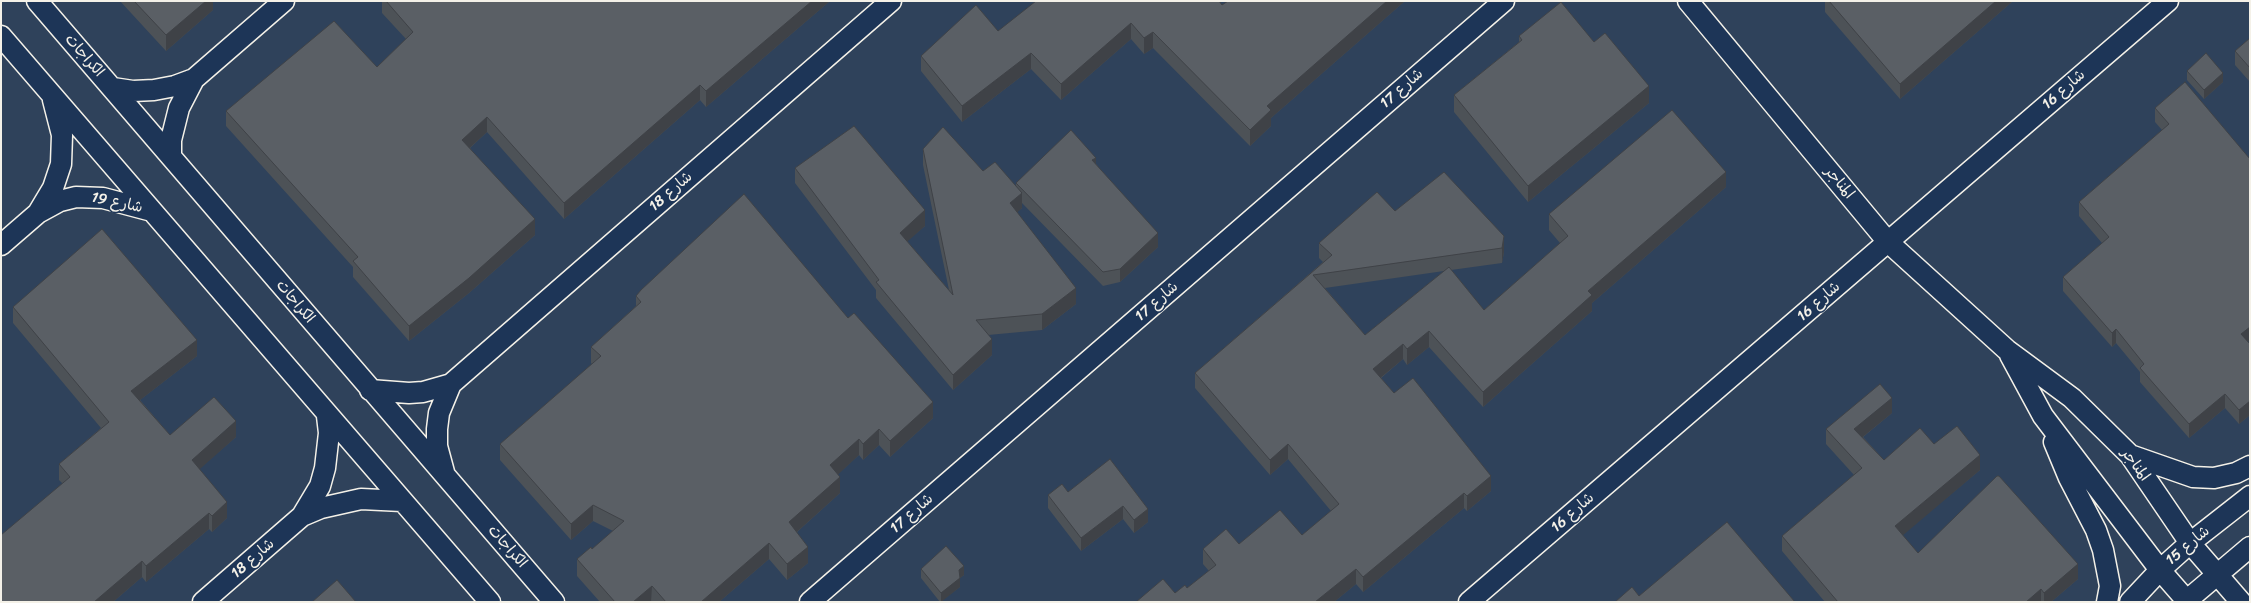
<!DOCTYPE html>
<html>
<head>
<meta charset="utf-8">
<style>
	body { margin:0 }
	#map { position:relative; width:2251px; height:603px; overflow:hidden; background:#1d3557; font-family:Sriracha,sans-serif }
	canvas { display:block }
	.frame { position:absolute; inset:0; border:2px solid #f4f1e8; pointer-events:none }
</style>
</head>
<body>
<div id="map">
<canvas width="2251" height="603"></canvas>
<div class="frame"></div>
</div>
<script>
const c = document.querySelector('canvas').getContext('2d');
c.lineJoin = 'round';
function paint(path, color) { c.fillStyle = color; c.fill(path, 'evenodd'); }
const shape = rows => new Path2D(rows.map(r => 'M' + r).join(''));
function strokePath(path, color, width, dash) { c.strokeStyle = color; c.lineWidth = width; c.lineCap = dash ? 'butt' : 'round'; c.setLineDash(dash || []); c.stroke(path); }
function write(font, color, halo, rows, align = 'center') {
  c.font = font + ' Sriracha,"Playpen Sans Arabic",sans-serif'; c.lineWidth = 3; c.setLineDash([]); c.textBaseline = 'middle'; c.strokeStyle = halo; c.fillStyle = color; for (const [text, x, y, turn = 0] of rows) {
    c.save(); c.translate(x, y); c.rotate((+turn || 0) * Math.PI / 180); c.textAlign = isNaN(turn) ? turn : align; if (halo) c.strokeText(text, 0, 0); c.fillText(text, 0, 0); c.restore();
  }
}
const built = shape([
	[1,1,2250,1,2250,602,1,602]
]);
const minor = shape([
	[37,1,554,602],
	[1688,1,1888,242,2007,350,2072,398,2130,455,2190,543,2241,602],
	[1,36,490,602],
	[113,88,133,91,154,90,175,86,194,79],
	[171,156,171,140,179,108,194,79,284,1],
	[38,213,53,188,61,164,62,135,53,100],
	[1,245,38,213,60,201,76,197,103,198,152,211],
	[2010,355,2043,416,2160,570,2188,602],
	[370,390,409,393,423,392,451,384,891,1],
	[2054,442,2069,478,2096,530,2103,550,2110,586,2107,602],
	[2130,455,2193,477,2214,478,2236,473,2250,466],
	[444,472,437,446,437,429,439,413,451,384],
	[302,516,321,508,361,499,402,501],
	[203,602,302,516,320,486,325,468,329,433,327,416],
	[810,602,1504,1],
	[1469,602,2168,1],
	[2130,602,2160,570,2190,543,2250,496],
	[2185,602,2250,547]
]);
const wall = shape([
	[120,1,213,1,213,10,166,51],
	[382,1,830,1,706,107,700,100,564,219,487,132,470,148,535,235,469,293,409,341,353,277,353,267,226,126,226,111,377,67,406,39,382,13],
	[1228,1,1405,1,1271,118,1271,126,1250,146,1153,48,1144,54,1131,39,1061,100,1031,69,962,122,921,71,921,56,998,31,1222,5],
	[1825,1,2013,1,1900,99,1825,12],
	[1519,36,1594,42,1649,103,1528,202,1454,112,1454,95,1519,42],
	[2250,38,2250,82,2235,65,2235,51],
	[2187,71,2223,82,2204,99,2187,80],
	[2185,82,2248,342,2250,344,2250,415,2239,424,2225,408,2189,438,2140,382,2140,372,2116,343,2112,347,2063,291,2063,277,2102,243,2079,216,2079,202,2162,130,2155,122,2155,108],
	[923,149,983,171,1016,185,1016,183,1096,164,1158,247,1120,282,1103,286,1022,203,1022,208,1017,212,1076,304,1042,330,988,335,992,355,953,390,876,298,876,290,795,183,795,168,925,226,907,241,949,290,923,165],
	[1726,187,1592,303,1592,311,1483,407,1429,347,1407,365,1403,359,1381,378,1394,393,1491,491,1467,511,1464,508,1363,592,1356,584,1334,602,1136,602,1175,593,1187,588,1209,571,1203,564,1203,549,1302,535,1331,511,1288,459,1270,475,1195,388,1195,373,1323,262,1319,258,1319,243,1395,211,1504,236,1504,252,1502,263,1451,270,1484,310,1560,243,1549,230,1549,214],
	[1444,271,1365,335,1325,288],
	[636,296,848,318,933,418,890,457,879,445,863,460,859,455,838,474,840,493,797,532,808,563,787,580,769,559,719,602,600,602,577,576,577,559,592,549,613,531,593,521,571,540,500,460,500,444,592,364,591,363,591,347,636,306],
	[13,307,197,356,140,400,170,435,236,437,199,469,227,518,212,532,209,529,146,582,142,577,113,602,1,602,63,484,59,480,59,464,101,428,13,323],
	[1892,413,1863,437,1884,460,1934,444,1980,470,1902,535,1918,553,2078,579,2051,602,1825,602,1782,551,1782,536,1854,475,1826,444,1826,429],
	[1068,492,1148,509,1148,522,1134,533,1123,519,1081,551,1048,508,1048,495],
	[921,569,964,575,960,578,960,587,940,602,921,578]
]);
const shadedWall = shape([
	[206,1,213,1,213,10,166,51,166,35],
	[812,1,830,1,706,107,706,91],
	[1387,1,1405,1,1271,118,1271,126,1250,146,1250,130,1267,106],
	[1996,1,2013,1,1900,99,1900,84],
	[1131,23,1131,39,1061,100,1061,84],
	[1153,32,1153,48,1144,54,1144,38],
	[1031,53,1031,69,962,122,962,106],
	[2223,73,2223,82,2204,99,2204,90],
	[700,85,700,100,564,219,564,203],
	[1649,86,1649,103,1528,202,1528,186],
	[487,117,487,132,462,155,462,140],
	[1096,158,1096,171,1092,160],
	[1726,172,1726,187,1592,303,1592,311,1483,407,1483,392,1588,291],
	[1022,193,1022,208,1010,219,1010,203],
	[925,210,925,226,900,248,900,233],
	[535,219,535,235,469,293,409,341,409,326],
	[1158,233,1158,247,1120,282,1120,269],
	[1504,236,1504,252,1502,263,1502,248],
	[1076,288,1076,304,1042,330,1042,314],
	[2250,327,2250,340,2241,348,2241,334],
	[2116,329,2116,343,2112,347,2112,333],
	[1429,331,1429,347,1407,365,1407,349],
	[992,339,992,355,953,390,953,375],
	[197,340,197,356,131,407,131,391],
	[1403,344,1403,359,1373,384,1373,369],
	[2225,394,2225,408,2189,438,2189,424],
	[1892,398,1892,413,1854,444,1854,429],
	[2250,401,2250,415,2239,424,2239,410],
	[933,402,933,418,890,457,890,441],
	[236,421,236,437,192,476,192,460],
	[879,429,879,445,863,460,863,444],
	[859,439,859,455,830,482,830,465],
	[1288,444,1288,459,1270,475,1270,460],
	[1980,455,1980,470,1895,542,1895,526],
	[1491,476,1491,491,1467,511,1467,496],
	[840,477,840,493,789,539,789,522],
	[1464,493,1464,508,1363,592,1363,577],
	[227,502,227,518,212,532,212,516],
	[593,505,593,521,571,540,571,524],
	[1123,506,1123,519,1081,551,1081,538],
	[1148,509,1148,522,1134,533,1134,520],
	[209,513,209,529,146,582,146,566],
	[769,543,769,559,719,602,701,602],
	[808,547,808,563,787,580,787,564],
	[142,561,142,577,113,602,94,602],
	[2078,564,2078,579,2051,602,2044,602,2044,593],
	[964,566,964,575,960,578,960,587,941,602,941,593,959,570],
	[1356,569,1356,584,1334,602,1315,602],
	[652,586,651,602,633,602],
	[2041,589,2041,602,2026,602]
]);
const building = shape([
	[134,1,206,1,166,35,134,1],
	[386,1,812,1,706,91,700,85,564,203,487,117,462,140,535,219,469,278,409,326,353,261,358,257,226,111,334,21,377,67,413,32,386,1],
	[1036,1,1219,1,1222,5,1228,1,1387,1,1267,106,1271,110,1250,130,1153,32,1144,38,1131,23,1061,84,1031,53,962,106,921,56,976,5,998,31,1036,1],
	[1829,1,1996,1,1900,84,1829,1],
	[1561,2,1594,42,1605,33,1649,86,1528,186,1454,95,1522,40,1519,36,1561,2],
	[2250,38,2250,68,2235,51,2250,38],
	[2206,53,2223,73,2204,90,2187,71,2206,53],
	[2185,82,2250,159,2250,327,2241,334,2250,344,2250,401,2239,410,2225,394,2189,424,2140,368,2144,364,2116,329,2112,333,2063,277,2109,237,2079,202,2169,124,2155,108,2185,82],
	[1672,110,1726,172,1588,291,1592,295,1483,392,1429,331,1407,349,1403,344,1373,369,1394,393,1413,378,1491,476,1467,496,1464,493,1363,577,1356,569,1315,602,1136,602,1163,579,1175,593,1185,585,1187,588,1216,565,1203,549,1226,529,1239,544,1280,510,1302,535,1339,504,1288,444,1270,460,1195,373,1332,255,1319,243,1377,192,1395,211,1444,172,1504,236,1502,248,1313,275,1365,335,1449,267,1484,310,1568,236,1549,214,1672,110],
	[854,126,925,210,900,233,953,295,923,149,943,127,983,171,995,162,1022,193,1010,203,1076,288,1042,314,976,320,992,339,953,375,876,282,879,280,795,168,854,126],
	[1071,130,1096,158,1092,160,1158,233,1120,269,1103,272,1016,183,1071,130],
	[744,194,848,318,854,313,933,402,890,441,879,429,863,444,859,439,830,465,840,477,789,522,808,547,787,564,769,543,701,602,666,602,652,586,633,602,615,602,577,559,591,547,592,549,624,521,593,505,571,524,500,444,601,356,591,347,641,302,636,296,641,290,744,194],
	[102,229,197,340,131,391,170,435,214,397,236,421,192,460,227,502,212,516,209,513,146,566,142,561,94,602,1,602,1,535,70,477,59,464,109,422,13,307,102,229],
	[1880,384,1892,398,1854,429,1884,460,1920,428,1934,444,1957,426,1980,455,1895,526,1918,553,1997,476,1999,476,2078,564,2044,593,2041,589,2026,602,1838,602,1782,536,1862,468,1826,429,1880,384],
	[1110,459,1148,509,1134,520,1123,506,1081,538,1048,495,1062,484,1068,492,1110,459],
	[1727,522,1795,602,1615,602,1632,587,1639,596,1727,522],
	[946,546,964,566,959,570,960,578,941,593,921,569,946,546],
	[337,580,356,602,312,602,337,580]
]);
const streetNames = [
	["الكراجات",84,56,49],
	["شارع 17",1402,89,-41],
	["شارع 16",2064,90,-41],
	["المناجر",1839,183,50],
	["شارع 18",671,192,-41],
	["شارع 19",117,203,12],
	["الكراجات",295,302,50],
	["شارع 17",1157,302,-41],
	["شارع 16",1819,302,-41],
	["المناجر",2135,465,53],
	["شارع 16",1573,513,-41],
	["شارع 17",912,514,-41],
	["شارع 15",2188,546,-40],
	["الكراجات",507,547,49],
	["شارع 18",253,559,-41]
];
paint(built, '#2f425b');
strokePath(minor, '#f4f1e8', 23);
strokePath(minor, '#1d3557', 20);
paint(wall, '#4d5257');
paint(shadedWall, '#3f4247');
paint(building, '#5a5f65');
strokePath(building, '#3f4247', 1);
write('15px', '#f4f1e8', '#1d3557', streetNames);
</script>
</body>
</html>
